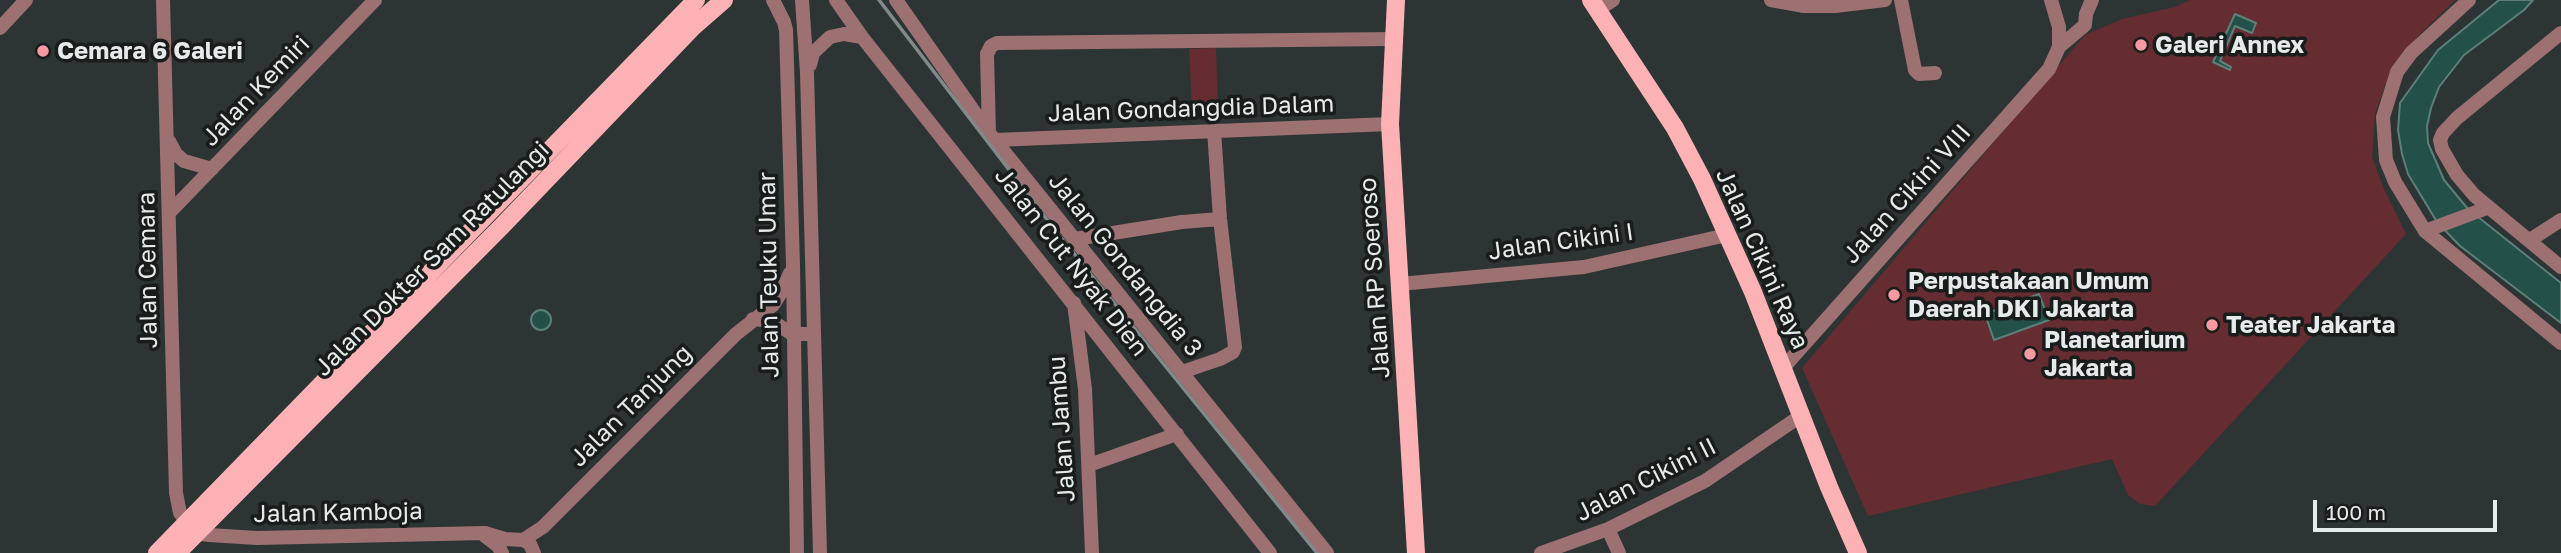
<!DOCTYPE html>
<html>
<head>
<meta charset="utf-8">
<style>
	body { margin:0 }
	#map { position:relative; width:2561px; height:553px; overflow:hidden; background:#2c3534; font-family:"Golos Text",sans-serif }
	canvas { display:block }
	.scale { position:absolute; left:2313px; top:500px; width:184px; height:32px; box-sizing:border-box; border:4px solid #e5ebea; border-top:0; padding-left:9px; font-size:21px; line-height:24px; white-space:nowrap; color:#e5ebea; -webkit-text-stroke:5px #181c1b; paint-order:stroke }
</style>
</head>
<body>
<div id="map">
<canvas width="2561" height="553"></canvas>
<div class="scale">100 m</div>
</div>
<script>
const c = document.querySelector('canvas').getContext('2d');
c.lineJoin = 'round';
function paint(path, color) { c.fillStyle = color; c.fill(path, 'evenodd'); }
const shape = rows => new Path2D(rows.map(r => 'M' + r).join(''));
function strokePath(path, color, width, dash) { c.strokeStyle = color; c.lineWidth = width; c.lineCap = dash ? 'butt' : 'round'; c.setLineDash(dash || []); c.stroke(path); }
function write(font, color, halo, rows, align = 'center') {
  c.font = font + ' "Golos Text",sans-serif'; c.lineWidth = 7; c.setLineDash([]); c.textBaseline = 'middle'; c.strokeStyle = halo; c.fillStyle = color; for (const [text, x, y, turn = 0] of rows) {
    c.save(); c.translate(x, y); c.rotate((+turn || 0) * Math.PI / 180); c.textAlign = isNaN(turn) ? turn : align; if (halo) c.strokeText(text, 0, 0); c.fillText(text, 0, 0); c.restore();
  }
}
const green = shape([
	[2190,0,2455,0,2417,37,2385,85,2375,114,2372,157,2384,189,2406,234,2155,506,2140,504,2128,495,2112,459,1868,516,1802,368,2085,35,2122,19,2175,7],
	[1216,48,1218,109,1192,110,1189,49]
]);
const water = shape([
	[2499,0,2533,0,2524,10,2464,55,2439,87,2431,108,2427,126,2428,143,2444,180,2468,209,2561,283,2561,323,2460,246,2437,222,2408,174,2402,154,2398,130,2400,103,2438,50,2499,0],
	[2235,14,2256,23,2252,33,2235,26,2220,61,2231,67,2230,70,2213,62,2235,14],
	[2039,294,2049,320,1994,340,1985,314,2039,294],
	'531 320a10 10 0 1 1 20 0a10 10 0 1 1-20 0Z'
]);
const minor = shape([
	[163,0,176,493,180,513,196,533,209,535,257,538,485,533,505,539,523,540,530,544,534,553],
	[773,0,784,22,786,30,793,265,797,553],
	[802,0,807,73,820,553],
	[836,0,862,37,1270,553],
	[896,0,989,133,1327,553],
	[1771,0,1804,6,1835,6,1885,0],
	[1901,0,1915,70,1919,74,1935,73],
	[2469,0,2411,53,2397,72,2383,117,2386,160,2395,182,2425,231,2561,343],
	[1598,10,1613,0],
	[0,28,26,0],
	[2561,33,2457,118,2443,133,2440,140,2442,149,2457,175,2474,195,2561,267],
	[2059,47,2085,25,2086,14,2092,0],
	[810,65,813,53,830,37,844,34,862,37],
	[989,133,987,54,991,46,997,43,1392,39],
	[995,140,1390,124],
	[169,141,176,154,184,161,212,169],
	[169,213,375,0],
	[2425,231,2487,208],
	[1075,239,1182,222,1220,219],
	[2530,240,2561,220],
	[1400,284,1584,267,1727,235],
	[1074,303,1085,389,1092,553],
	[753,319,772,321,792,334,814,334],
	[1783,368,2049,69,2059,47,2059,27,2051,0],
	[1182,372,1220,359,1233,352,1235,347,1220,219,1214,130],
	[1089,465,1177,434],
	[1608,529,1619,553],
	[485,536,498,546,502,553],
	[523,540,543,527,736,334,773,305,782,291,790,273],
	[1541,553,1608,529,1705,481,1802,415]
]);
const major = shape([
	[1396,0,1390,124,1416,553],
	[1591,0,1675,128,1702,179,1753,292,1829,487,1858,553],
	[157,553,696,0],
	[177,553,502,226,693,27,724,0]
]);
const rail = shape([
	[879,0,1059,235,1317,553]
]);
const markers = [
	[2141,45,7,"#f49aa0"],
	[43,51,7,"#f49aa0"],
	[1894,295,7,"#f49aa0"],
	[2212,325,7,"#f49aa0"],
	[2030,354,7,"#f49aa0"]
];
const poiNames = [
	["Galeri Annex",2155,45],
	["Cemara 6 Galeri",57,51],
	["Perpustakaan Umum",1908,281],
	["Daerah DKI Jakarta",1908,309],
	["Teater Jakarta",2226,325],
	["Planetarium",2044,340],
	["Jakarta",2044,368]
];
const streetNames = [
	["Jalan Kemiri",256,91,-46],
	["Jalan Gondangdia Dalam",1191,109,-2],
	["Jalan Cikini VIII",1907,194,-48],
	["Jalan Cikini I",1561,242,-8],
	["Jalan Dokter Sam Ratulangi",432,259,-45],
	["Jalan Cikini Raya",1762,259,66],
	["Jalan Cut Nyak Dien",1071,262,52],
	["Jalan Gondangdia 3",1125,265,51],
	["Jalan Cemara",148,270,-91],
	["Jalan Teuku Umar",769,275,-91],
	["Jalan RP Soeroso",1375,278,-94],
	["Jalan Tanjung",631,406,-45],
	["Jalan Jambu",1062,429,-94],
	["Jalan Cikini II",1646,480,-27],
	["Jalan Kamboja",338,513,-1]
];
paint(green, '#652c31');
paint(water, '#23514a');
strokePath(water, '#5d7f7a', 2);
strokePath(minor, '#9d7072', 14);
strokePath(major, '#fcb1b5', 18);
strokePath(rail, '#828a89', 3.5);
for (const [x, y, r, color] of markers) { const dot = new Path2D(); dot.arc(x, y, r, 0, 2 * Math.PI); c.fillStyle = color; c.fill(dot); strokePath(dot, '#181c1b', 2.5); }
write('bold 24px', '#e5ebea', '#181c1b', poiNames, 'left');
write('24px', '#e5ebea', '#181c1b', streetNames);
</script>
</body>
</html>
